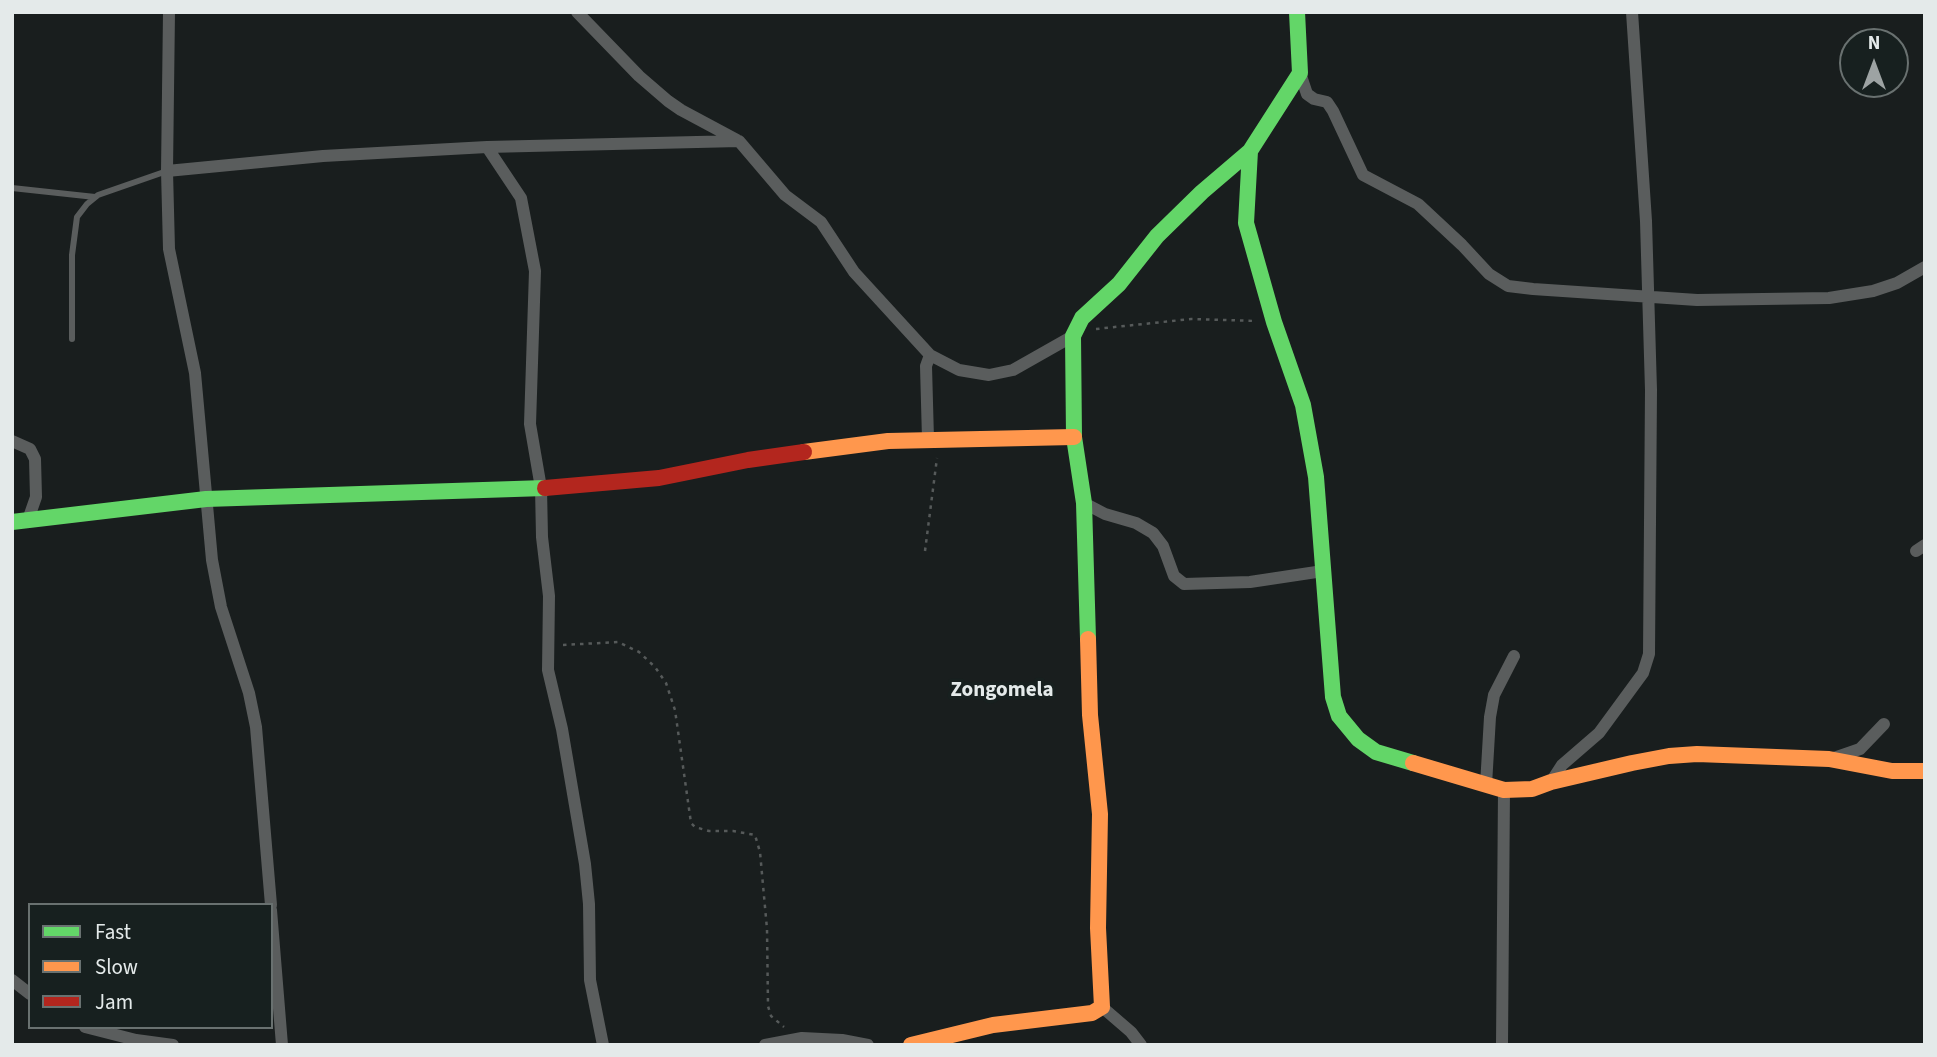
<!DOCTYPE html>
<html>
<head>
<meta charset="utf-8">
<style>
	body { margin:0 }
	#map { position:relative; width:1937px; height:1057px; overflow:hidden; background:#191e1e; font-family:"Source Sans 3",sans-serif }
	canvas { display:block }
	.frame { position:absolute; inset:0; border:14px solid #e4eaea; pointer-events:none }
	.legend { position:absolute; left:28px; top:903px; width:245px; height:126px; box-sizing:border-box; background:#17201f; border:2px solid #697170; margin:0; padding:9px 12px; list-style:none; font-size:21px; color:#e4eaea }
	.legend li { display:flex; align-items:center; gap:14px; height:35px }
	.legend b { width:35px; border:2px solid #697170 }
	.north { position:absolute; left:1839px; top:28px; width:70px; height:70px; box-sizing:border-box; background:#17201f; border:2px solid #697170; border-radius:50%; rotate:0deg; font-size:19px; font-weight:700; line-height:28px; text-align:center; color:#e4eaea }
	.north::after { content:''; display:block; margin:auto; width:24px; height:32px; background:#9da3a3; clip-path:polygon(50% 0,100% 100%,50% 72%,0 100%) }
</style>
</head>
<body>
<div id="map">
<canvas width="1937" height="1057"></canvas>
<div class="frame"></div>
<ul class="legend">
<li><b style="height:9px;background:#63d668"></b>Fast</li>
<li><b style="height:9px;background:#ff974d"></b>Slow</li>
<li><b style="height:9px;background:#b3261e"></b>Jam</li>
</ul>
<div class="north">N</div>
</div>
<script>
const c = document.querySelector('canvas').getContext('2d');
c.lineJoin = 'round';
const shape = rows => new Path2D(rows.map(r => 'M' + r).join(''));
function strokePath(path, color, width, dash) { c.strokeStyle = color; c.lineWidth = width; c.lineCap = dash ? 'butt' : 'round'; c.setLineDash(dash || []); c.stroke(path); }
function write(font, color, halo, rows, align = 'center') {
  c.font = font + ' "Source Sans 3",sans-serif'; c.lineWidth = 7; c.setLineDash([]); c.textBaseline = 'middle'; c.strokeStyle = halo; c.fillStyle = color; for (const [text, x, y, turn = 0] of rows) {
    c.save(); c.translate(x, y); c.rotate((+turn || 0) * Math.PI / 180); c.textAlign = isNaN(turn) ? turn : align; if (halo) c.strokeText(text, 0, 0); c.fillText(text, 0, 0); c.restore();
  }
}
const path = shape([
	[1096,329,1191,319,1256,321],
	[925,551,937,458],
	[563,645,618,642,639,652,655,667,666,683,675,710,691,823,695,827,709,831,733,831,755,835,760,852,767,929,768,1006,771,1016,784,1027]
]);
const lane = shape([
	[12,188,95,197],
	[72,339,72,255,77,217,87,204,98,195,167,171]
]);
const street = shape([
	[169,12,167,171,169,249,195,373,212,560,221,607,249,693,256,727,271,905],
	[577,12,639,76,668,101,681,110,737,140],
	[1300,73,1307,94,1314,99,1327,102,1333,111,1363,175,1418,204,1462,245,1489,274,1508,286,1533,289,1697,300,1829,298,1873,291,1897,283,1925,267],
	[487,147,521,198,535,271,530,424,541,488,542,537,549,596,548,670,562,729,585,864,589,904,590,980,603,1045],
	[167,171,323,156,487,147,739,141,785,195,821,222,854,272,930,355,959,370,989,375,1013,370,1073,336],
	[928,439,926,366,930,355],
	[12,441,30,449,35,459,36,497,28,520],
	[1084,503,1105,514,1136,523,1153,533,1163,546,1174,576,1184,584,1250,582,1323,571],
	[1916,551,1925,545],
	[1834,758,1860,749,1884,724],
	[1551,782,1562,765,1599,733,1643,673,1649,654,1651,390,1646,221,1632,12],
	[1486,785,1490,717,1494,695,1514,656],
	[271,910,282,1045],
	[12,980,30,994],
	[1102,1007,1131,1032,1141,1045],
	[85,1027,136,1040,173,1045],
	[765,1045,802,1038,842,1040,868,1045],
	[1502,1045,1504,790]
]);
const fast = shape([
	[1250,151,1246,223,1274,322,1303,405,1316,477,1333,697,1339,716,1358,739,1376,752,1413,763],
	[12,522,206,499,545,488],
	[1088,639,1084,503,1074,437,1073,336,1082,318,1119,284,1157,236,1202,192,1250,151,1300,73,1297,12]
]);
const slow = shape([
	[804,452,888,441,1074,437],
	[1413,763,1504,790,1532,789,1551,782,1632,763,1669,756,1697,754,1829,759,1892,771,1925,771],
	[911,1045,993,1025,1092,1013,1102,1007,1098,928,1100,814,1090,715,1088,639]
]);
const jam = shape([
	[545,488,659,478,748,460,804,452]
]);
const quarterNames = [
	["Zongomela",1002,691]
];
strokePath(path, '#565a5a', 2.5, [3.5, 5]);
strokePath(lane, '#5a5d5d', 6);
strokePath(street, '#5a5d5d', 12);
strokePath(fast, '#63d668', 16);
strokePath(slow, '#ff974d', 16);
strokePath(jam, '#b3261e', 16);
write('bold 21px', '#e4eaea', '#17201f', quarterNames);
</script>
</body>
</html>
